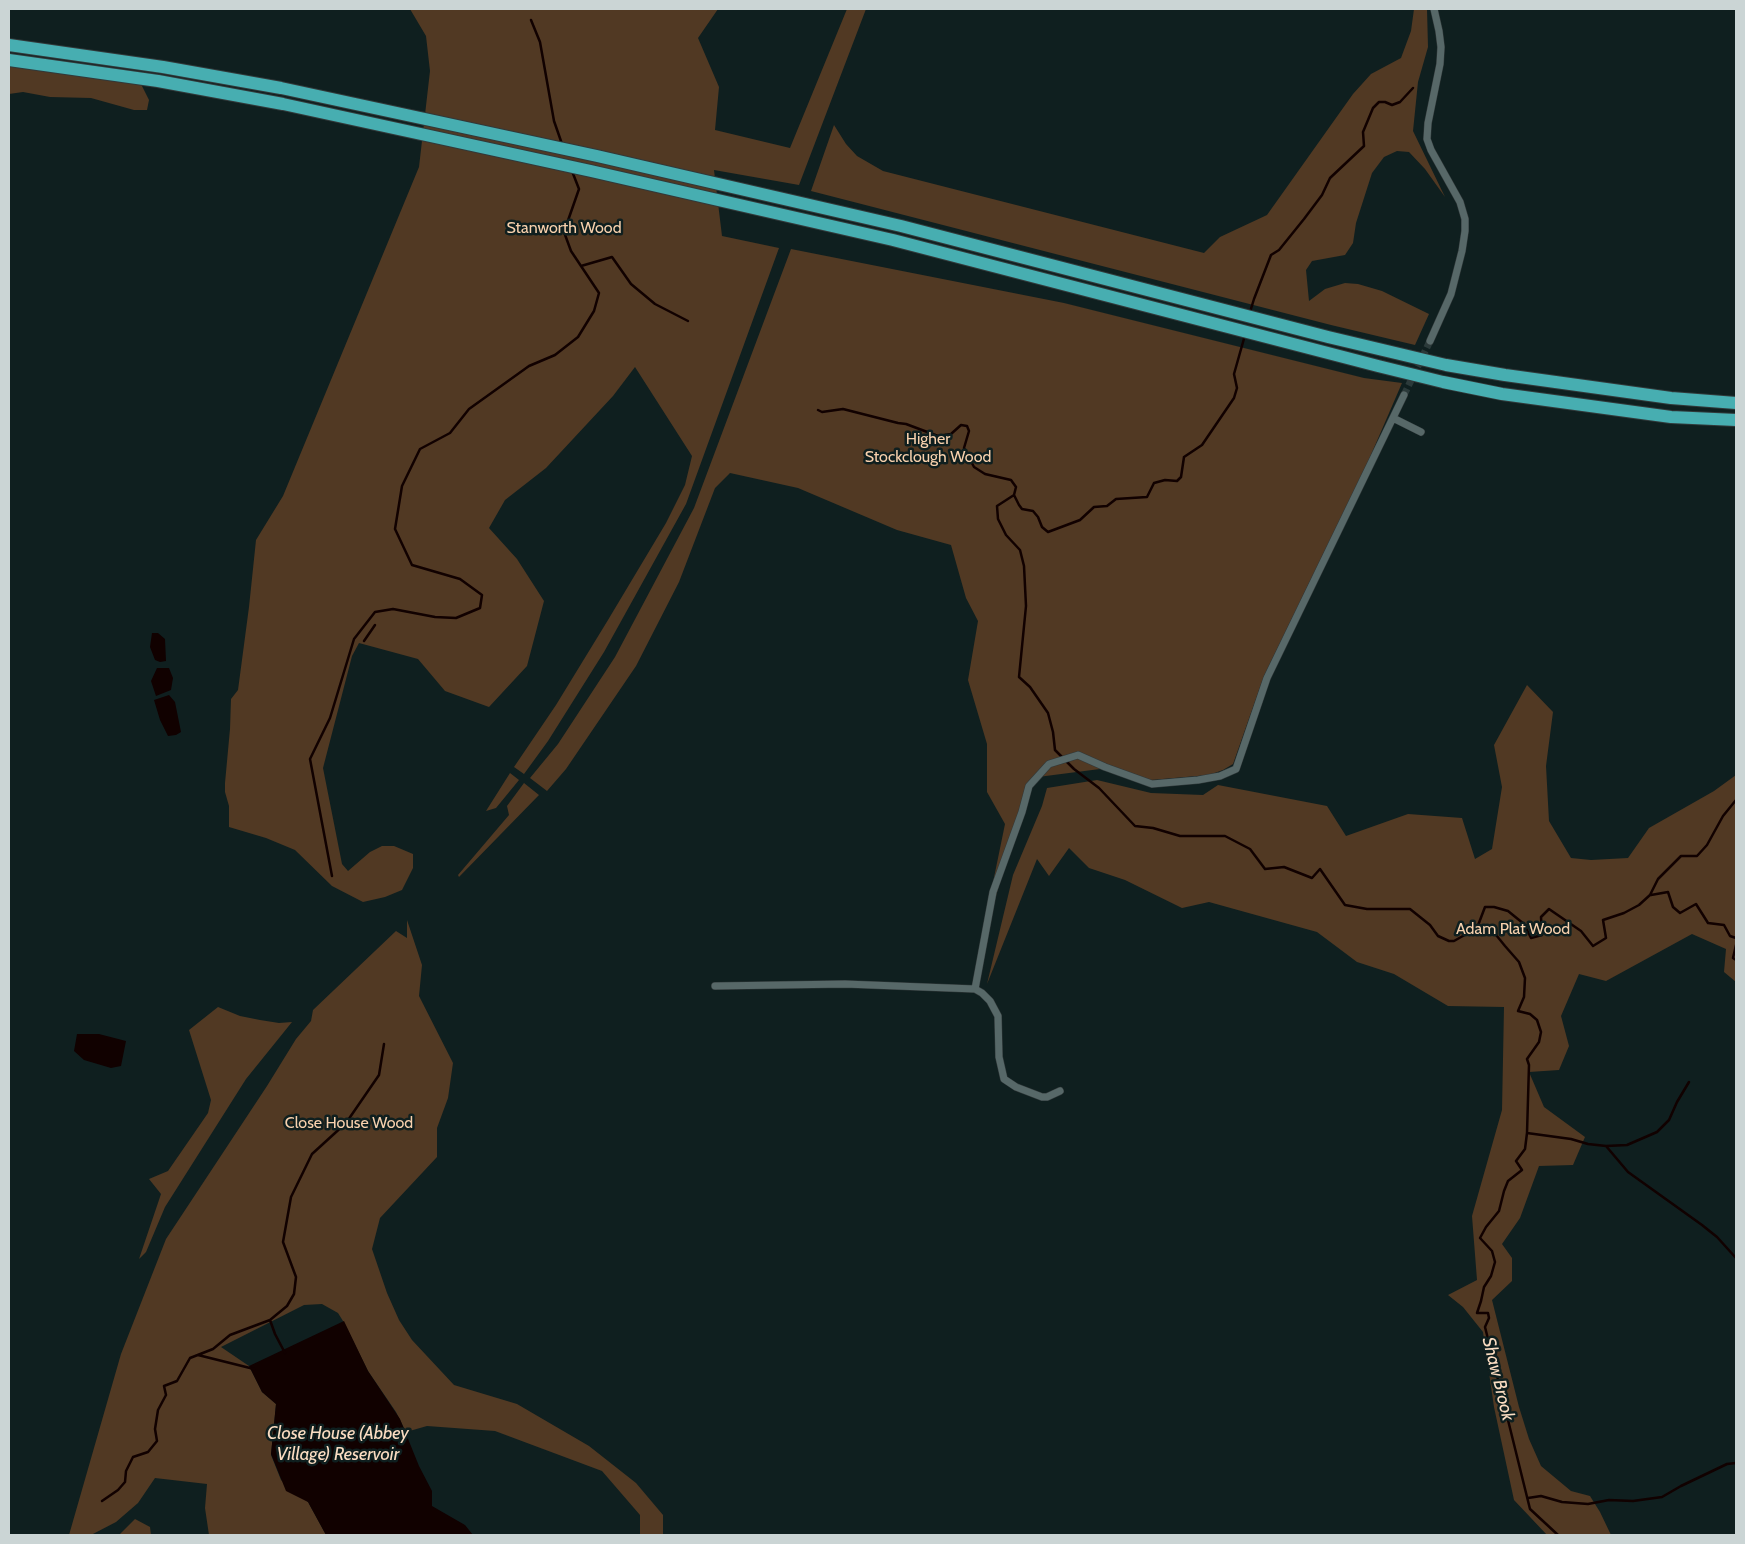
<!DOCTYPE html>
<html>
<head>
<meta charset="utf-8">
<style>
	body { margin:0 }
	#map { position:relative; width:1745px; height:1544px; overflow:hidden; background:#0f1f1f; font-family:Cabin,sans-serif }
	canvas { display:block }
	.frame { position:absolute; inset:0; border:10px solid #cbd5d5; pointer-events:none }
</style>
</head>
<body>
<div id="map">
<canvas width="1745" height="1544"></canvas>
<div class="frame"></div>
</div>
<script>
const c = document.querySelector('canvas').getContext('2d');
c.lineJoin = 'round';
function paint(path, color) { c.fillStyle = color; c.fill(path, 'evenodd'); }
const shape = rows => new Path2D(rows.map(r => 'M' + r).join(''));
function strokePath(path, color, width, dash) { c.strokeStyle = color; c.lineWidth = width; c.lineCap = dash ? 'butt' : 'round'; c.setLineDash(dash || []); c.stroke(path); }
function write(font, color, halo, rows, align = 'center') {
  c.font = font + ' Cabin,sans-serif'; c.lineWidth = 5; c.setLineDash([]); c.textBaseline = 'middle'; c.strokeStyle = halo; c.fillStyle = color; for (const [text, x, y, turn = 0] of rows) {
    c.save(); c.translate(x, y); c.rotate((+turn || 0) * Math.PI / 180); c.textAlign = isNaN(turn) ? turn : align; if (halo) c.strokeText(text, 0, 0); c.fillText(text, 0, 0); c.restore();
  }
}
const green = shape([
	[410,9,718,9,698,38,719,87,715,130,790,148,847,9,866,9,799,185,714,170,722,236,779,248,686,504,604,652,548,741,524,774,514,767,556,705,608,620,666,523,685,485,692,456,635,367,613,396,546,468,505,500,489,528,517,559,544,601,527,666,489,707,445,691,418,659,359,643,352,656,323,768,342,864,348,871,370,852,382,846,394,846,413,854,413,868,402,890,385,897,363,902,332,886,295,850,266,838,229,827,229,806,225,792,225,783,230,729,231,699,238,690,249,607,256,540,283,496,419,167,430,71,426,36],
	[1414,9,1427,9,1428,47,1418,82,1413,131,1445,197,1425,169,1409,152,1397,151,1384,157,1372,173,1356,223,1353,243,1345,255,1312,261,1306,270,1309,301,1325,289,1345,283,1358,284,1382,291,1429,314,1415,345,1331,325,811,191,834,125,846,144,857,156,883,171,1204,253,1220,237,1267,215,1353,94,1371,74,1401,58,1411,31],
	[9,64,140,82,149,100,147,110,134,110,91,98,50,97,23,92,9,94],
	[791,249,1064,303,1364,378,1402,383,1367,464,1264,676,1233,764,1223,770,1209,775,1151,780,1100,769,1038,777,1025,794,975,970,1005,824,987,792,987,744,968,680,978,621,966,598,951,545,897,530,798,488,730,473,715,488,679,582,636,666,566,769,547,791,530,778,558,744,615,657,694,508],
	[1527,685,1553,712,1546,766,1549,821,1571,858,1591,860,1628,858,1649,828,1714,791,1736,775,1736,982,1724,972,1726,949,1692,934,1606,981,1579,974,1561,1016,1569,1046,1559,1070,1529,1072,1544,1107,1585,1137,1573,1165,1539,1166,1520,1218,1502,1244,1512,1258,1512,1281,1492,1300,1519,1407,1529,1439,1541,1466,1571,1491,1590,1496,1600,1512,1611,1535,1547,1535,1514,1500,1494,1407,1483,1332,1463,1307,1448,1295,1477,1280,1472,1216,1502,1110,1504,1007,1448,1006,1394,974,1357,962,1317,932,1209,902,1182,908,1125,880,1089,868,1069,848,1049,876,1037,859,987,984,1013,875,1042,806,1047,788,1097,780,1151,793,1203,795,1218,785,1327,806,1346,836,1408,814,1462,818,1475,859,1492,849,1502,787,1494,745],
	[510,773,519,780,496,808,486,811],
	[524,783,539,795,459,877,458,875,509,815,507,806],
	[407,920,422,965,419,996,453,1063,448,1098,437,1128,437,1157,380,1218,372,1249,387,1293,399,1320,412,1340,454,1385,517,1404,589,1446,636,1483,663,1515,663,1535,640,1535,640,1515,602,1471,495,1431,427,1426,406,1432,396,1412,368,1371,343,1321,338,1313,322,1304,304,1305,221,1347,249,1366,262,1392,276,1404,271,1455,281,1480,308,1502,326,1535,209,1535,205,1508,207,1484,155,1478,138,1503,116,1522,91,1535,69,1535,121,1354,166,1239,267,1086,296,1039,311,1021,313,1010,396,931,407,938],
	[218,1007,240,1016,260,1020,279,1023,292,1022,246,1079,165,1207,146,1252,139,1259,161,1194,149,1179,168,1171,208,1113,211,1100,189,1030],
	[135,1519,150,1527,151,1535,119,1535]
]);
const water = shape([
	[152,633,158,633,165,639,166,661,160,662,155,660,150,647],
	[157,668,169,668,173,678,171,690,156,696,151,681],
	[169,695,175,702,181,732,176,735,168,736,160,720,154,700],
	[77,1034,99,1034,126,1041,121,1066,111,1068,84,1060,74,1051],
	[344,1321,368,1371,400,1419,419,1466,432,1491,432,1506,465,1525,473,1535,326,1535,308,1502,286,1491,271,1454,276,1404,262,1392,249,1366]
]);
const stream = shape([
	[531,20,540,42,554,121,562,144],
	[581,266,612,257,631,284,655,304,688,321],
	[1250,312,1254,299,1271,255,1279,250,1304,219,1322,195,1330,178,1364,146,1363,132,1373,108,1379,102,1385,102,1392,105,1400,102,1413,88],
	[818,410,822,412,843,409,898,423,906,424,938,436,951,434,961,425,967,426,969,431,964,448,974,467,985,474,1011,480,1016,487,1014,495,1019,505,1022,509,1033,511,1038,517,1042,527,1048,532,1080,520,1094,507,1107,506,1116,499,1147,497,1154,483,1165,480,1177,481,1181,477,1184,457,1202,445,1234,398,1237,388,1234,374,1245,335],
	[1014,495,997,506,998,519,1006,535,1020,550,1024,566,1026,606,1019,677,1030,687,1048,713,1053,732,1055,750,1074,769,1099,788,1135,826,1153,828,1180,836,1225,836,1250,849,1265,869,1284,867,1312,878,1320,869,1345,905,1367,909,1410,909,1430,925,1438,936,1449,941,1454,941,1477,928],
	[364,641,375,625],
	[332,876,310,759,330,718,354,639,375,612,393,609,435,617,456,618,480,608,482,595,460,579,412,565,395,529,402,486,420,449,450,433,469,409,529,366,555,355,578,337,594,311,599,293,571,251,564,232,579,189,572,171],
	[1651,895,1668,892,1673,907,1680,913,1696,904,1708,923,1724,925,1730,936,1736,938],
	[1477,928,1492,930,1505,946,1519,962,1525,978,1524,997,1518,1011,1530,1014,1537,1020,1541,1032,1539,1042,1527,1059,1529,1065,1527,1133,1525,1149,1516,1161,1522,1170,1508,1181,1504,1191,1499,1211,1486,1227,1480,1238,1492,1251,1495,1262,1491,1276,1484,1287,1481,1301,1477,1313,1488,1313,1489,1318,1485,1327,1530,1509,1558,1535],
	[1477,928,1485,907,1494,907,1508,911,1524,924,1531,938,1542,935,1541,917,1549,909,1581,931,1593,946,1606,938,1603,920,1624,913,1639,905,1650,895,1658,879,1681,856,1697,856,1707,845,1723,816,1736,800],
	[1736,945,1733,958,1736,960],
	[1527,1133,1571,1139,1588,1144,1606,1146,1627,1145,1657,1132,1669,1120,1677,1102,1689,1082],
	[1606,1146,1628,1172,1702,1225,1717,1237,1736,1258],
	[285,1353,275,1334,270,1320,287,1306,294,1294,296,1277,283,1242,291,1197,312,1154,346,1123,379,1075,384,1044],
	[198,1355,254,1369],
	[1528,1498,1541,1496,1562,1502,1588,1504,1609,1500,1633,1501,1662,1497,1681,1486,1727,1464,1736,1463],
	[102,1501,118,1490,125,1482,126,1471,133,1457,148,1452,157,1441,155,1429,158,1410,166,1395,164,1386,177,1381,190,1358,213,1349,230,1335,270,1320]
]);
const minorTunnel = shape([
	[1404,395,1430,341]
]);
const minor = shape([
	[1430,341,1451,294,1462,251,1465,231,1465,219,1460,202,1431,150,1427,139,1428,123,1440,64,1441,47,1439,31,1434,9],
	[1393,418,1421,432],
	[715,986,845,984,975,989,982,993,990,1001,998,1016,999,1057,1004,1079,1016,1087,1042,1097,1047,1097,1060,1091],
	[975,989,993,892,1022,812,1029,786,1049,764,1078,755,1105,767,1152,784,1198,780,1220,776,1236,769,1267,678,1404,395]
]);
const motorway = shape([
	[9,45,163,67,281,88,597,156,901,226,1328,337,1446,365,1505,375,1671,398,1736,403],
	[9,60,158,81,283,104,591,171,893,240,1378,366,1443,382,1502,394,1671,417,1736,420]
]);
const parkNames = [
	["Stanworth Wood",564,228],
	["Higher",928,439],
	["Stockclough Wood",928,457],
	["Adam Plat Wood",1513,929],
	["Close House Wood",349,1123]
];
const waterNames = [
	["Shaw Brook",1498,1379,76],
	["Close House (Abbey",338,1434],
	["Village) Reservoir",338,1455]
];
paint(green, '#513923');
paint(water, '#110100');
strokePath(stream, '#110100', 2.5);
strokePath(minorTunnel, '#2b3a3a', 7, [7, 3.5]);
strokePath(minor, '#31393a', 8);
strokePath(motorway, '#31393a', 14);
strokePath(minor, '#576868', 7);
strokePath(motorway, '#47aeb1', 12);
write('16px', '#f8d1ad', '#0f1f1f', parkNames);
write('italic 18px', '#fbddc2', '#0f1f1f', waterNames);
</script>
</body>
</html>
